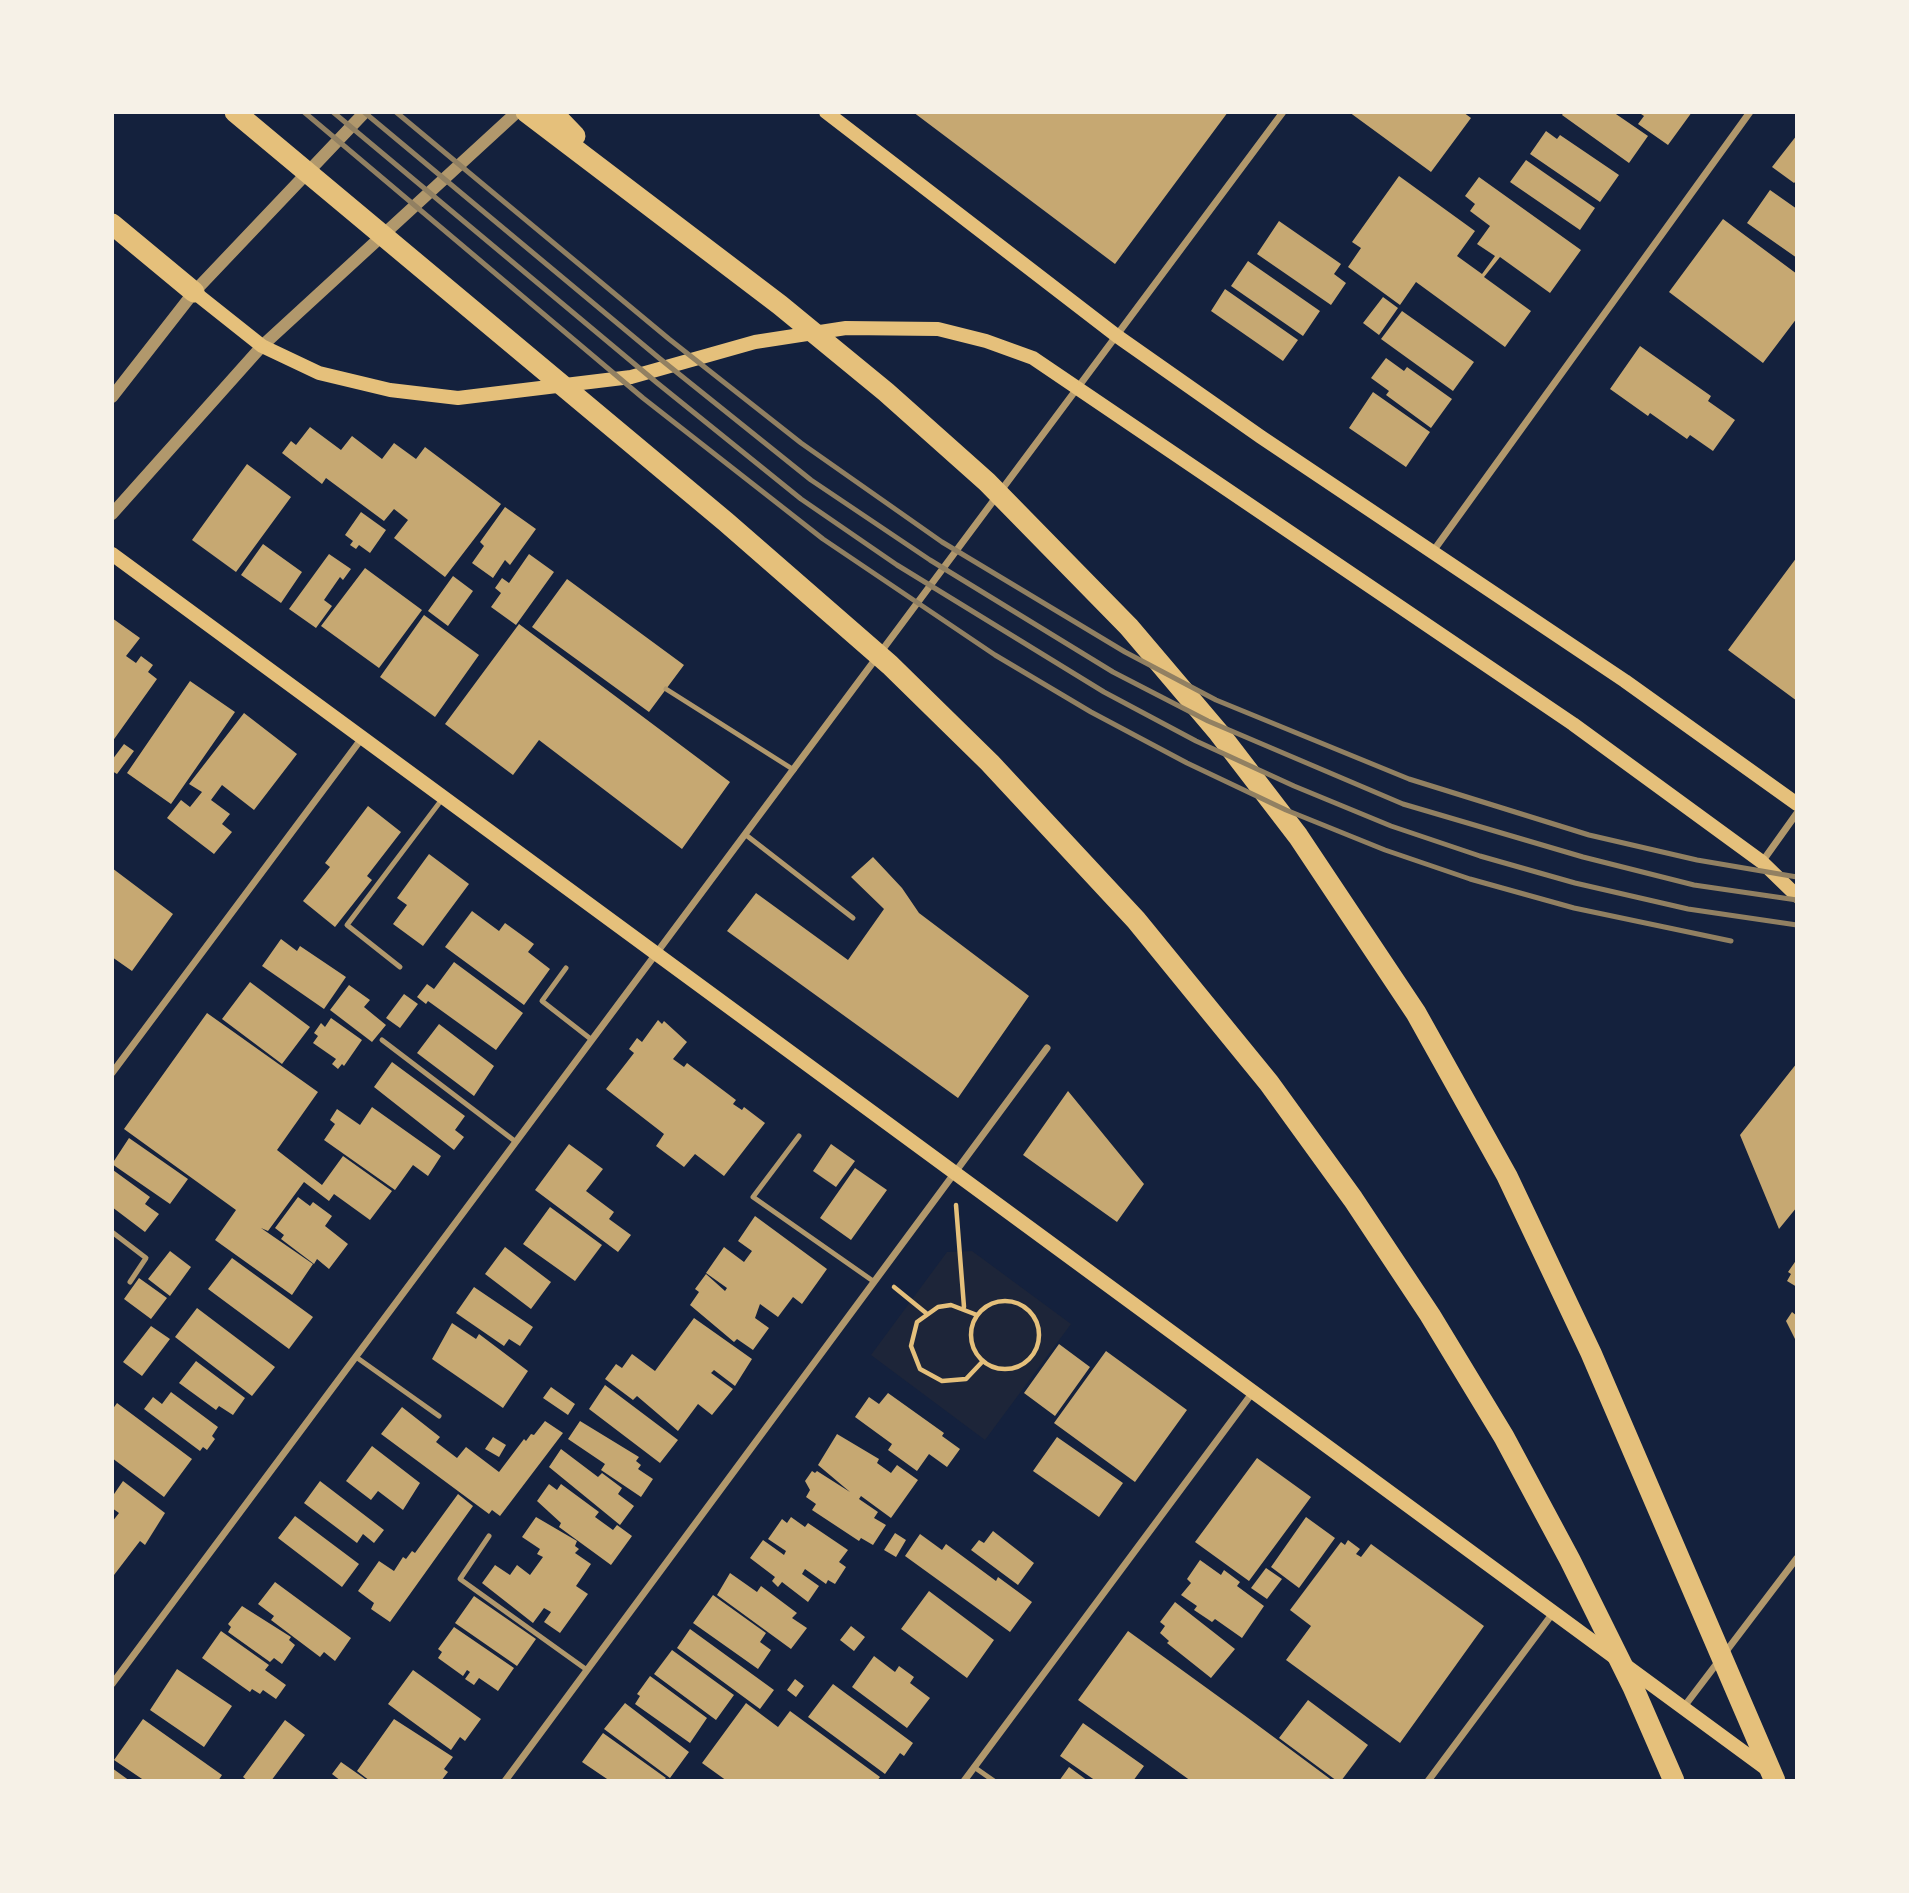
<!DOCTYPE html>
<html>
<head>
<meta charset="utf-8">
<style>
	body { margin:0 }
	#map { position:relative; width:1909px; height:1893px; overflow:hidden; background:#14213d; font-family:Signika,sans-serif }
	canvas { display:block }
	.frame { position:absolute; inset:0; border:114px solid #f6f1e7; pointer-events:none }
</style>
</head>
<body>
<div id="map">
<canvas width="1909" height="1893"></canvas>
<div class="frame"></div>
</div>
<script>
const c = document.querySelector('canvas').getContext('2d');
c.lineJoin = 'round';
function paint(path, color) { c.fillStyle = color; c.fill(path, 'evenodd'); }
const shape = rows => new Path2D(rows.map(r => 'M' + r).join(''));
function strokePath(path, color, width, dash) { c.strokeStyle = color; c.lineWidth = width; c.lineCap = dash ? 'butt' : 'round'; c.setLineDash(dash || []); c.stroke(path); }
const green = shape([
	[972,1251,1071,1324,985,1440,871,1355,947,1252]
]);
const building = shape([
	[913,112,1228,112,1115,264],
	[1349,112,1463,112,1471,118,1431,172],
	[1564,112,1613,112,1648,136,1629,163,1562,115],
	[1638,112,1692,112,1668,145,1638,124,1644,116],
	[1546,131,1557,139,1560,135,1619,175,1600,202,1530,154],
	[1797,135,1797,180,1794,183,1772,167],
	[1526,160,1595,208,1580,230,1510,182],
	[1399,176,1475,231,1457,256,1482,274,1495,256,1477,244,1490,226,1470,211,1475,204,1465,196,1479,177,1581,250,1550,293,1500,257,1484,277,1531,311,1505,347,1416,282,1400,305,1348,267,1361,248,1352,242],
	[1770,190,1797,209,1797,258,1747,223],
	[1723,219,1797,274,1797,318,1763,363,1669,292],
	[1279,221,1341,264,1334,274,1346,283,1331,305,1257,254],
	[1248,261,1320,311,1303,336,1231,286],
	[1225,289,1298,340,1283,361,1211,311],
	[1383,297,1398,308,1379,335,1363,323],
	[1402,311,1474,362,1453,391,1381,339],
	[1640,346,1711,396,1708,401,1735,420,1713,451,1690,435,1687,439,1650,413,1648,416,1610,389],
	[1386,358,1404,371,1407,367,1452,399,1431,428,1386,395,1389,391,1371,378],
	[1373,392,1430,432,1406,467,1349,428],
	[310,427,341,450,352,436,382,459,394,443,416,459,425,447,501,504,445,577,394,538,408,520,394,509,384,521,326,478,322,484,282,453,291,441,296,445],
	[247,464,291,497,236,572,192,540],
	[505,507,536,529,510,565,505,560,493,578,472,563,484,546,480,542],
	[361,512,386,530,370,553,359,545,356,549,350,545,353,541,345,535],
	[263,544,302,572,281,603,241,575],
	[329,554,351,569,343,580,340,577,324,600,332,606,316,628,289,609],
	[529,554,554,572,516,625,491,607,501,593,495,588,502,578,509,583],
	[1797,557,1797,701,1728,650],
	[365,568,422,610,379,668,321,626],
	[453,576,473,591,448,626,428,611],
	[567,579,684,665,649,712,532,627],
	[424,615,479,655,435,717,380,677],
	[112,618,140,638,126,656,136,663,141,656,153,665,148,672,157,679,112,742],
	[519,624,730,782,682,849,539,740,513,775,445,724],
	[190,681,235,712,171,804,127,773],
	[244,713,297,754,254,810,222,785,211,800,230,814,222,824,232,832,214,854,167,818,181,800,190,807,202,792,189,784],
	[124,744,134,751,117,774,112,771,112,760],
	[368,806,401,832,367,876,372,880,335,927,303,901,330,867,325,863],
	[429,854,469,884,423,946,393,924,407,905,397,898],
	[873,857,902,888,919,913,1029,996,958,1098,727,931,756,893,848,960,884,909,851,877],
	[112,868,173,914,132,971,112,957],
	[472,911,499,931,505,923,534,944,528,952,550,969,524,1005,445,947],
	[281,939,297,951,300,946,346,977,324,1009,262,966],
	[454,962,523,1013,496,1050,428,1001,426,1004,417,997,427,984,434,989],
	[250,982,310,1027,282,1064,222,1019],
	[349,985,370,1000,364,1007,386,1025,372,1042,330,1010],
	[404,994,418,1004,400,1028,386,1018],
	[207,1013,318,1092,277,1150,322,1185,343,1156,392,1191,370,1220,334,1194,329,1201,304,1182,268,1231,261,1228,313,1264,292,1295,215,1240,236,1210,124,1129],
	[331,1018,362,1040,344,1066,342,1064,338,1069,332,1064,336,1059,313,1043,318,1036,314,1033,321,1023,325,1027],
	[658,1020,662,1024,664,1021,687,1042,673,1059,684,1067,687,1063,736,1100,733,1104,742,1110,744,1107,765,1123,724,1176,695,1154,684,1167,656,1146,664,1134,606,1089,634,1053,629,1049,637,1038,642,1042],
	[439,1024,494,1066,474,1096,417,1053],
	[392,1062,465,1116,455,1130,464,1137,454,1150,374,1087],
	[1797,1063,1797,1207,1779,1229,1740,1135],
	[1068,1091,1144,1184,1117,1222,1023,1155],
	[372,1107,441,1156,428,1176,413,1165,395,1190,324,1140,335,1124,330,1120,337,1109,360,1125],
	[129,1138,188,1179,170,1204,112,1164],
	[569,1144,603,1169,586,1191,614,1212,609,1219,631,1235,618,1252,535,1190],
	[831,1144,855,1161,836,1187,813,1171],
	[855,1168,887,1190,851,1240,820,1218],
	[113,1170,150,1197,145,1204,159,1214,145,1232,112,1207],
	[298,1197,310,1206,313,1202,332,1216,325,1226,348,1244,329,1269,317,1259,314,1264,281,1239,284,1235,275,1228],
	[550,1207,602,1245,575,1281,523,1244],
	[755,1216,827,1269,802,1304,793,1297,778,1317,760,1304,755,1318,769,1328,753,1350,737,1339,734,1342,690,1305,699,1292,695,1289,706,1274,725,1291,727,1288,706,1273,724,1247,744,1262,752,1251,738,1241],
	[505,1247,551,1282,531,1309,485,1274],
	[170,1251,191,1267,170,1296,148,1279],
	[232,1258,313,1317,289,1349,208,1289],
	[1797,1259,1797,1287,1787,1281,1791,1274,1788,1272],
	[139,1278,167,1298,151,1319,124,1299],
	[474,1287,533,1327,520,1346,509,1339,504,1346,456,1313],
	[197,1308,275,1367,252,1396,175,1337],
	[1792,1312,1797,1316,1797,1343,1786,1321],
	[694,1318,752,1359,735,1386,714,1370,711,1373,733,1389,712,1415,698,1404,678,1431,637,1396,633,1400,605,1379,616,1364,622,1368,632,1354,655,1371],
	[452,1323,476,1339,479,1334,528,1371,503,1408,432,1359],
	[151,1326,170,1339,142,1376,123,1362],
	[1059,1344,1090,1367,1055,1416,1024,1393],
	[1106,1351,1187,1410,1135,1482,1054,1423],
	[196,1361,245,1398,233,1415,219,1406,216,1410,179,1383],
	[605,1385,678,1440,660,1463,589,1409],
	[551,1387,575,1404,568,1415,543,1398],
	[171,1392,218,1427,212,1436,215,1439,207,1450,203,1447,200,1451,144,1409,153,1397,162,1404],
	[888,1393,944,1433,942,1436,960,1449,947,1467,929,1454,917,1471,888,1450,892,1444,855,1417,869,1397,879,1404],
	[117,1403,192,1459,164,1497,112,1458,112,1410],
	[402,1407,440,1437,436,1442,457,1458,466,1447,499,1472,524,1439,526,1441,531,1434,534,1435,545,1421,563,1433,500,1516,492,1510,489,1514,381,1434],
	[580,1421,639,1457,636,1461,641,1465,638,1469,653,1479,641,1497,601,1470,605,1464,568,1439],
	[837,1434,879,1459,877,1463,891,1473,897,1465,918,1480,891,1518,861,1496,859,1499,878,1512,874,1518,886,1525,873,1545,861,1538,859,1541,812,1510,816,1504,806,1497,810,1490,805,1481,812,1471,815,1473,817,1471,850,1492,818,1465],
	[493,1437,506,1445,499,1457,485,1449],
	[1057,1437,1123,1483,1099,1517,1033,1471],
	[372,1446,420,1483,403,1510,378,1491,371,1500,346,1481],
	[561,1449,598,1477,602,1473,622,1488,618,1494,634,1506,620,1525,549,1467],
	[1257,1458,1311,1497,1249,1581,1195,1542],
	[123,1481,165,1513,145,1545,140,1541,114,1575,112,1522,119,1513,112,1508,112,1497],
	[320,1481,384,1530,374,1543,363,1534,357,1543,304,1503],
	[549,1484,557,1490,561,1484,599,1512,595,1517,613,1530,617,1525,632,1536,611,1565,559,1527,561,1523,537,1501],
	[458,1494,473,1506,390,1622,371,1609,374,1603,358,1591,379,1561,394,1571,403,1557,406,1559,412,1551,415,1553],
	[295,1516,359,1564,342,1587,278,1538],
	[536,1517,577,1541,575,1546,579,1549,575,1553,591,1564,576,1586,588,1594,560,1633,544,1622,551,1612,544,1608,533,1623,482,1583,495,1565,510,1575,517,1565,530,1575,543,1557,537,1554,540,1549,522,1537],
	[791,1517,805,1527,808,1523,848,1550,839,1562,846,1567,835,1584,828,1580,826,1584,805,1569,802,1574,819,1586,808,1602,782,1582,778,1587,772,1581,775,1577,750,1558,763,1540,784,1555,786,1551,768,1539,782,1519,787,1523],
	[1306,1517,1335,1538,1299,1588,1271,1567],
	[993,1531,1034,1563,1018,1585,971,1550,979,1540,984,1543],
	[895,1533,906,1540,896,1557,884,1550],
	[920,1534,942,1550,946,1544,996,1581,998,1577,1032,1602,1010,1632,905,1556],
	[1348,1540,1360,1549,1356,1554,1361,1557,1371,1544,1484,1626,1400,1743,1286,1660,1311,1626,1290,1610,1341,1542,1345,1545],
	[1200,1560,1221,1575,1224,1570,1240,1582,1237,1586,1264,1606,1242,1638,1215,1619,1212,1622,1194,1610,1197,1606,1181,1595,1191,1583,1187,1579],
	[1266,1568,1282,1579,1267,1599,1251,1588],
	[730,1573,757,1592,761,1586,797,1613,792,1618,807,1628,791,1649,717,1595],
	[275,1582,351,1638,335,1661,324,1652,320,1657,271,1620,274,1616,258,1604],
	[929,1591,994,1640,967,1678,901,1629],
	[713,1595,766,1633,760,1642,771,1650,758,1669,693,1623],
	[474,1596,536,1639,517,1666,455,1623],
	[1175,1602,1235,1649,1211,1678,1167,1643,1169,1641,1160,1633,1165,1626,1160,1622],
	[242,1606,291,1637,289,1640,295,1645,282,1664,274,1658,270,1662,228,1632,231,1627,228,1624],
	[851,1626,865,1637,854,1651,840,1640],
	[454,1627,514,1668,498,1691,479,1678,474,1685,465,1679,470,1672,467,1670,463,1676,438,1658,442,1652,438,1649],
	[690,1629,774,1690,760,1709,677,1648],
	[221,1631,269,1665,265,1670,286,1685,276,1699,263,1690,260,1694,252,1689,250,1692,202,1658],
	[1128,1631,1244,1715,1333,1781,1191,1781,1078,1700],
	[672,1650,734,1695,716,1720,654,1674],
	[874,1656,895,1672,899,1666,914,1677,910,1683,930,1698,907,1728,852,1687],
	[177,1669,232,1706,204,1747,150,1710],
	[413,1670,481,1719,465,1741,460,1737,451,1750,388,1704],
	[650,1676,707,1718,690,1743,635,1704,640,1696,637,1694],
	[795,1679,804,1686,796,1697,787,1690],
	[833,1684,913,1743,904,1756,900,1753,885,1774,808,1717],
	[1308,1700,1368,1745,1341,1781,1337,1781,1279,1738],
	[625,1703,689,1752,670,1778,604,1729],
	[746,1703,778,1727,790,1711,880,1777,877,1781,727,1781,702,1763],
	[143,1719,222,1775,218,1781,145,1781,114,1760],
	[394,1719,453,1757,444,1769,448,1772,441,1781,370,1781,357,1771],
	[285,1720,305,1735,271,1781,248,1781,243,1777],
	[1083,1723,1144,1766,1133,1781,1096,1781,1060,1756],
	[603,1733,666,1778,663,1781,610,1781,582,1762],
	[341,1762,368,1781,341,1781,332,1774],
	[1069,1767,1088,1781,1059,1781],
	[112,1768,130,1781,112,1781]
]);
const path = shape([
	[956,1205,964,1307],
	[894,1287,926,1313],
	'971 1335a34 34 0 1 1 68 0a34 34 0 1 1-68 0Z',
	[977,1315,951,1305,938,1307,917,1322,911,1346,920,1369,942,1381,966,1379,983,1361]
]);
const service = shape([
	[666,689,794,770],
	[746,835,853,918],
	[400,967,347,925,443,798],
	[566,968,542,1001,592,1040],
	[382,1040,516,1142],
	[799,1136,753,1197,873,1281],
	[112,1232,146,1258,130,1282],
	[356,1357,439,1416],
	[489,1536,460,1579,587,1670],
	[974,1767,994,1781]
]);
const minor = shape([
	[1434,550,1750,112],
	[1762,862,1797,813],
	[112,1073,362,738],
	[112,1684,1283,112],
	[1683,1708,1797,1558],
	[505,1781,1047,1048],
	[964,1781,1253,1392],
	[1428,1781,1553,1613]
]);
const tertiary = shape([
	[112,397,194,292,365,112],
	[112,514,262,346,517,112]
]);
const secondary = shape([
	[826,112,1117,336,1261,437,1625,681,1797,804],
	[194,292,262,346,319,373,390,390,458,398,631,377,755,342,846,328,938,329,986,341,1033,358,1573,724,1762,862,1797,896],
	[112,554,1768,1770]
]);
const motorway = shape([
	[235,112,726,522,890,665,990,763,1136,920,1269,1083,1353,1199,1430,1315,1504,1437,1570,1560,1633,1687,1674,1781],
	[526,112,780,305,886,392,987,482,1129,627,1219,733,1298,836,1416,1013,1507,1176,1591,1353,1775,1781],
	[552,112,575,136],
	[112,224,194,292]
]);
const rail = shape([
	[304,112,643,398,823,539,995,655,1091,712,1187,763,1286,810,1385,850,1470,879,1574,908,1731,941],
	[333,112,656,382,801,499,897,565,1104,692,1196,741,1294,786,1391,826,1480,856,1575,883,1688,909,1797,925],
	[364,112,659,358,811,480,930,560,1113,672,1208,721,1403,804,1583,857,1694,885,1797,900],
	[396,112,669,339,801,443,942,542,1125,652,1216,700,1409,779,1589,835,1697,860,1797,877]
]);
paint(green, '#1d2539');
paint(building, '#c6a872');
strokePath(path, '#e5c07b', 4.5);
strokePath(service, '#b1986c', 5);
strokePath(minor, '#b1986c', 7);
strokePath(tertiary, '#b1986c', 12);
strokePath(secondary, '#e5c07b', 14);
strokePath(motorway, '#e5c07b', 21);
strokePath(rail, '#918062', 5);
</script>
</body>
</html>
